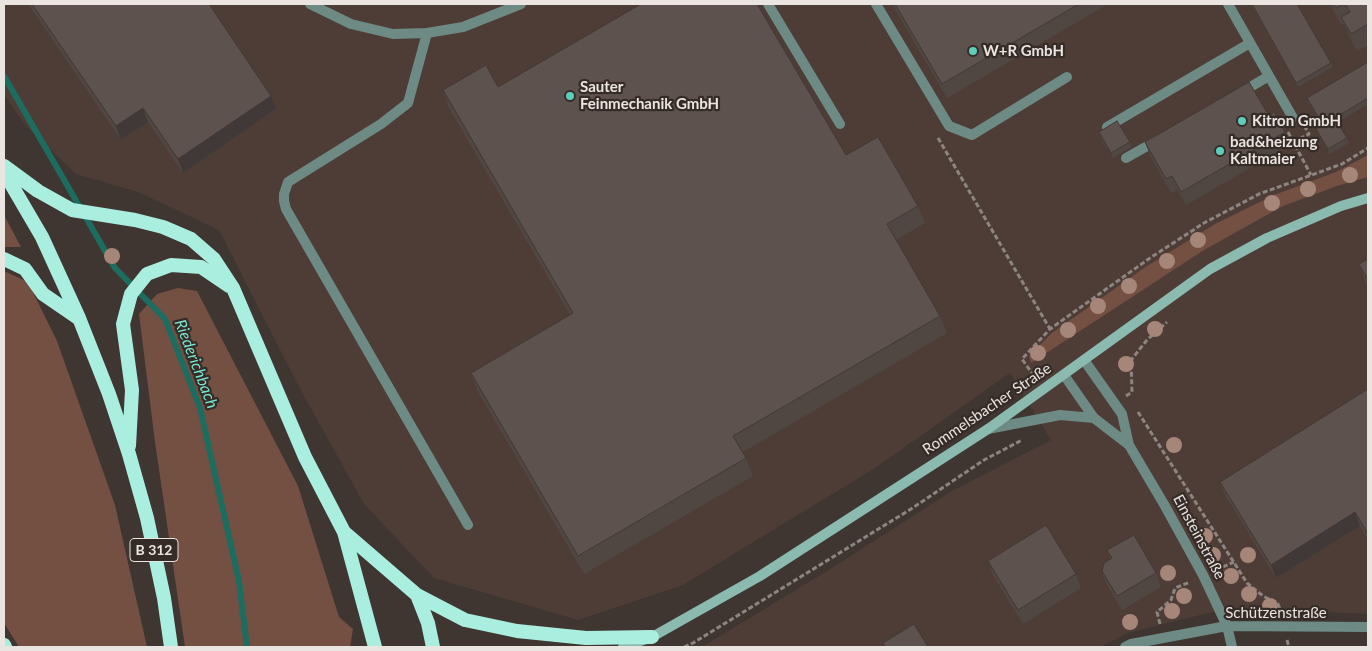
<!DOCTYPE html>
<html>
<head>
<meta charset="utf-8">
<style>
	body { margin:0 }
	#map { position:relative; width:1372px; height:651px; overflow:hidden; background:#3f3531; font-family:Lato,sans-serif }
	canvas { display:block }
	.frame { position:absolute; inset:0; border:5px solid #ebe5e2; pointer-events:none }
</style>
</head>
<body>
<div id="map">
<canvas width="1372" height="651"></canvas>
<div class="frame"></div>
</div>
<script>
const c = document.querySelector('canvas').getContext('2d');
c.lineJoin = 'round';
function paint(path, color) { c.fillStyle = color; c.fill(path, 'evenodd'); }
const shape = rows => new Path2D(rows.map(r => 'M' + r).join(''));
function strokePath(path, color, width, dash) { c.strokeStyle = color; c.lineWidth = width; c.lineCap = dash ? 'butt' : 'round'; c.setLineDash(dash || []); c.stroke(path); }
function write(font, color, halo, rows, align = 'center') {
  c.font = font + ' Lato,sans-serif'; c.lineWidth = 4.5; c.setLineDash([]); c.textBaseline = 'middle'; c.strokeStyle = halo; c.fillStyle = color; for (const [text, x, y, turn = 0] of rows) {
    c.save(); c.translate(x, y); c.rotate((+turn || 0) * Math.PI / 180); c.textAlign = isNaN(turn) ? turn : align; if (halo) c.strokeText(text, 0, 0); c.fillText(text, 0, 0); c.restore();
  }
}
const built = shape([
	[4,4,1368,4,1368,614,1229,608,1127,633,1101,647,702,647,827,571,952,491,1051,440,1010,373,875,468,683,585,578,620,434,578,364,504,299,387,219,230,138,192,76,174,27,127,4,95]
]);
const green = shape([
	[1368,155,1368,177,1337,186,1283,206,1204,250,1031,363,1029,356,1052,333,1144,268,1215,224,1274,195,1336,172],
	[4,215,21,247,4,247],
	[4,271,28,282,57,341,115,505,147,647,19,647,4,623],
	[178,288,197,291,298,486,339,617,353,629,350,647,185,647,155,442,139,314,157,294]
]);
const stream = shape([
	[4,76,115,268,165,319,200,408,239,581,247,647]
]);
const path = shape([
	[1288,132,1311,175],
	[938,138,1050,329],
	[1293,142,1309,134,1305,127],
	[1034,376,1022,359,1050,329,1150,258,1204,223,1259,194,1342,164,1368,148],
	[1126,396,1132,392,1131,360,1147,340,1167,322],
	[1138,412,1247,583,1263,596,1278,604,1281,612],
	[1216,570,1234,562],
	[1160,624,1157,612,1171,600,1175,588,1190,582],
	[1287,640,1289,647],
	[684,647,693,643,911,509,984,460,1022,440]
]);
const service = shape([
	[768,4,840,124],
	[876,4,949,126,972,135,1067,77],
	[1228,4,1293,118],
	[427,33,408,103,381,124,288,182,284,194,284,201,286,209,468,525],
	[1240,93,1269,76],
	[1107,127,1250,43],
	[1126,158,1158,140]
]);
const minor = shape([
	[310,4,351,24,393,34,427,33,463,27,521,4],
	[1084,360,1122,414,1129,445,1165,506,1203,575,1227,626,1232,647],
	[1064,375,1094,418,1129,445],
	[988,429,1060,415,1094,418],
	[1125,647,1131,644,1227,626,1368,627]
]);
const secondary = shape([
	[623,647,652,637,760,576,988,429,1210,269,1267,238,1341,206,1368,198]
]);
const trunk = shape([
	[4,166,38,191,72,210,135,220,163,227,191,239,214,259,233,288,305,457,344,532,375,647],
	[4,172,42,237,79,318,109,394,129,454,147,518,164,598,171,647],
	[4,259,25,269,43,294,78,318],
	[129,446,132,390,123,324,131,294,147,274,171,265,201,267,229,286],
	[344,532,417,595,465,620,517,631,586,638,652,637],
	[417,595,428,623,433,647],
	[4,645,5,647]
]);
const trees = [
	[1350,175],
	[1308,189],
	[1272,203],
	[1198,240],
	[112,256],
	[1167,261],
	[1129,286],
	[1098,306],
	[1155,329],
	[1068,330],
	[1038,353],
	[1126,364],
	[1174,445],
	[1205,536],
	[1213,555],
	[1248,555],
	[1168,573],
	[1231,576],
	[1249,594],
	[1184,596],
	[1270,606],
	[1172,611],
	[1130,622]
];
const wall = shape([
	[28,4,209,4,276,109,183,173,148,122,121,140],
	[892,4,1108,4,947,98],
	[1251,4,1297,4,1331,63,1333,67,1298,87],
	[1331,4,1368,4,1368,45,1357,51,1348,34,1344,24,1342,25,1333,10],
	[1368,62,1368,104,1338,122,1347,138,1349,143,1330,154,1318,133,1316,129,1322,125,1309,103,1307,98],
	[498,87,846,155,918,206,925,223,896,240,940,316,947,333,743,452,746,458,753,476,584,574,477,390,471,373,570,315,449,108,443,90],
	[1269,116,1285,132,1290,145,1186,205,1177,190,1171,193,1150,156,1145,142],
	[1099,132,1130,142,1131,147,1113,158,1100,137],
	[1368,259,1368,287,1365,281,1359,264],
	[1368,389,1368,540,1360,526,1276,578,1225,495,1220,482],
	[1107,550,1156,573,1161,587,1122,610,1107,585,1102,571,1110,559],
	[988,561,1076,574,1081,588,1023,624,993,575]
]);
const shadedWall = shape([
	[271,96,276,109,183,173,178,159],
	[143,108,148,122,121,140,116,126],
	[1355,512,1360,526,1276,578,1271,565]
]);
const building = shape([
	[32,4,209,4,271,96,178,159,143,108,116,126,32,4],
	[641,4,757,4,846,155,878,137,918,206,887,224,940,316,733,436,746,458,578,556,471,373,573,313,443,90,486,65,498,87,641,4],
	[895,4,1079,4,942,84,895,4],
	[1252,4,1297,4,1331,63,1296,83,1252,4],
	[1333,4,1343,4,1336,8,1333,4],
	[1345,4,1368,4,1368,24,1351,34,1341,17,1350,12,1345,4],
	[1368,62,1368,98,1335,118,1347,138,1328,149,1316,129,1323,125,1307,98,1368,62],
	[1249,82,1269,116,1274,112,1285,132,1181,192,1172,176,1166,179,1145,142,1249,82],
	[1117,121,1130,142,1111,153,1099,132,1117,121],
	[1368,259,1368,280,1359,264,1368,259],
	[1368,389,1368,534,1355,512,1271,565,1220,482,1368,389],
	[1046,525,1076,574,1018,610,988,561,1046,525],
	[1134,535,1156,573,1117,596,1102,571,1104,563,1112,558,1107,550,1134,535],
	[914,624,928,647,885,647,883,643,914,624]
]);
const markers = [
	[973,51,5,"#5ccebb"],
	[570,96,5,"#5ccebb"],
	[1242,121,5,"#5ccebb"],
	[1220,151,5,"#5ccebb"]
];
const shields = [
	[154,550,48]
];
const shieldNames = [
	["B 312",154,550]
];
const poiNames = [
	["W+R GmbH",983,51],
	["Sauter",580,87],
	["Feinmechanik GmbH",580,104],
	["Kitron GmbH",1252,121],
	["bad&heizung",1230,142],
	["Kaltmaier",1230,159]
];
const streetNames = [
	["Rommelsbacher Straße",987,409,-34],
	["Einsteinstraße",1199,537,62],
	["Schützenstraße",1276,613]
];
const waterNames = [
	["Riederichbach",196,364,69]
];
paint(built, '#4e3d37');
paint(green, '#745043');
strokePath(stream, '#1d6c60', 6);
strokePath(path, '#8d8581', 3, [5, 2.5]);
strokePath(service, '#6d8b84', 10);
strokePath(minor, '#6d8b84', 10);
strokePath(secondary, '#8abab0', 10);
strokePath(trunk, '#aaeee0', 14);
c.fillStyle = '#a7867a';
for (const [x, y] of trees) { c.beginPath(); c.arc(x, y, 8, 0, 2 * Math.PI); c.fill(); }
paint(wall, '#504743');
paint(shadedWall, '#413937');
paint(building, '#5d524e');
strokePath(building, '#413937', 1);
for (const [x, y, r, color] of markers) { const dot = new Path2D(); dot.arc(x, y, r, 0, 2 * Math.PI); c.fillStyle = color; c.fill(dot); strokePath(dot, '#352b27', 2); }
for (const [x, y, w] of shields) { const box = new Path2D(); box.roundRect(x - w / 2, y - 11.5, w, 23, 4); c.fillStyle = '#352b27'; c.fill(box); strokePath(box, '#ebe5e2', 1); }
write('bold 14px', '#ebe5e2', null, shieldNames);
write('bold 15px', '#ebe5e2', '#352b27', poiNames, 'left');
write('15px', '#ebe5e2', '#352b27', streetNames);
write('italic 16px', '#77e7d3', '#352b27', waterNames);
</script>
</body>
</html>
